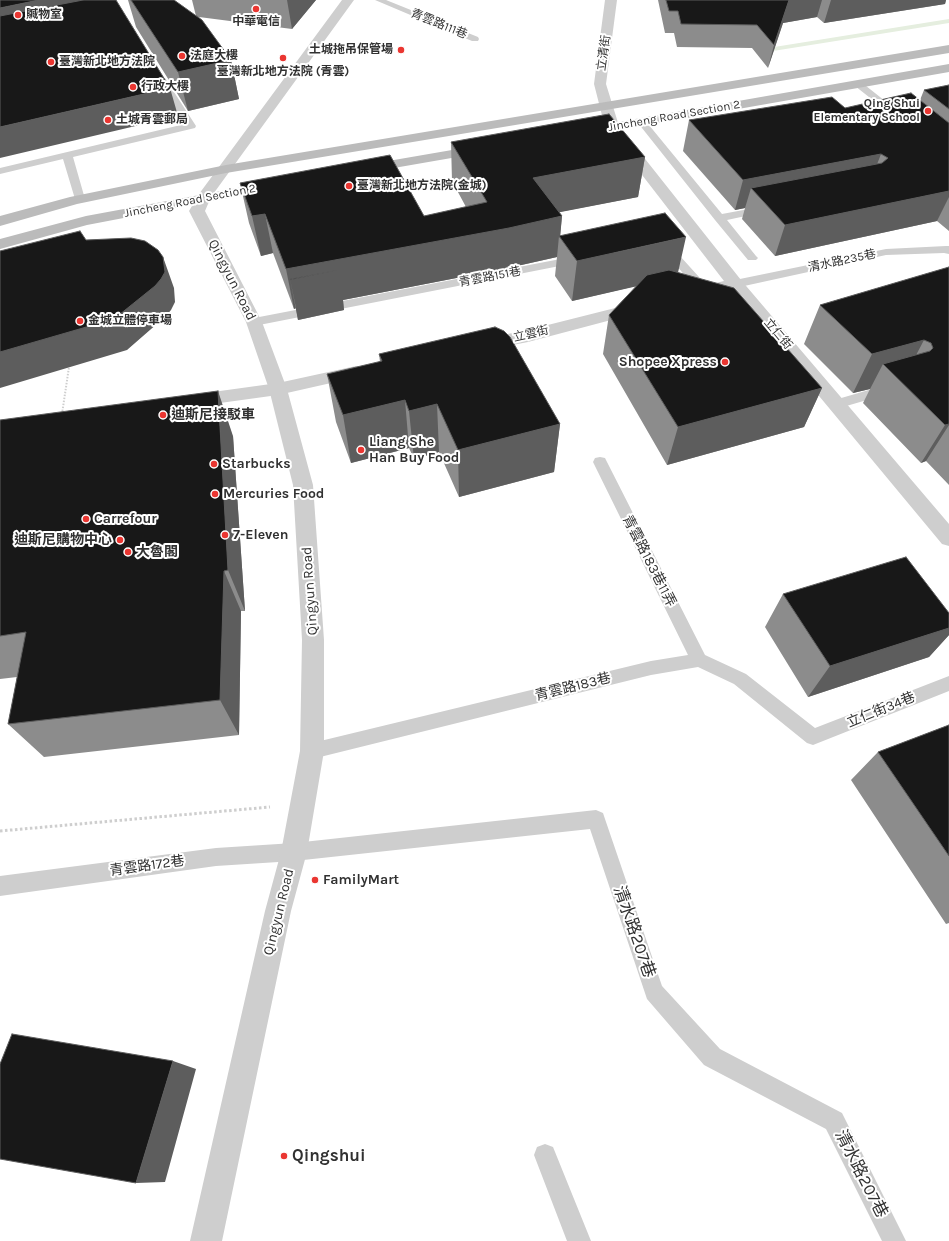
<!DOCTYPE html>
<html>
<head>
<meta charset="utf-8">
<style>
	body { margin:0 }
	canvas { display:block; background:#fff }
</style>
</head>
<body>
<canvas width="949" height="1241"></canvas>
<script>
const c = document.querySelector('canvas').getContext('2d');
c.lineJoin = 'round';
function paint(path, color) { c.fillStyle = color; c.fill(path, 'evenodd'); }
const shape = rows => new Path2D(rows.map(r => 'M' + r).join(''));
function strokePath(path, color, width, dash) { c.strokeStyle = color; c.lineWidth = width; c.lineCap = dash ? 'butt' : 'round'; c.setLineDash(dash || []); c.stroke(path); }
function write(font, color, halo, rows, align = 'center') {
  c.font = font + ' Karla,"Noto Sans TC",sans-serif'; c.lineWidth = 4; c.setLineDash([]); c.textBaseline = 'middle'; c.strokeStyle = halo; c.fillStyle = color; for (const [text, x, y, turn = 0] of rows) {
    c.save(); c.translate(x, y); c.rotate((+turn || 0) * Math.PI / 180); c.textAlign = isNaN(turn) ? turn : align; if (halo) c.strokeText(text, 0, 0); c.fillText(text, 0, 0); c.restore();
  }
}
const green = shape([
	[949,19,949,23,773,51,768,48]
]);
const path = shape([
	[0,831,270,807]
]);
const service = shape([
	[375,0,386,0,478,37,479,39,478,41,472,41,375,0],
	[162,77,165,78,196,126,195,128,73,157,85,199,84,201,76,201,75,199,63,159,0,174,0,168,185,124,157,80,162,77],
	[858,81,861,82,899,112,901,114,899,116,893,116,855,86,853,84,858,81],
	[641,118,644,119,722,214,765,206,769,207,770,209,769,211,727,220,756,256,758,258,756,260,748,260,715,220,638,123,636,121,641,118],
	[666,244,670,245,709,288,711,291,709,294,701,294,662,249,660,247,662,245,666,244],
	[946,246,949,246,949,254,944,253,886,255,735,288,731,287,729,284,731,281,735,280,886,249,946,246],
	[576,256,580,258,582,260,580,262,254,326,250,325,248,322,250,319,254,318,576,256],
	[886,385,891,387,893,390,891,393,836,409,831,407,829,404,831,401,886,385],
	[600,457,605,458,607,462,705,655,746,674,815,728,949,676,949,691,813,745,807,743,734,684,698,667,651,675,312,759,306,757,303,751,306,745,312,743,651,661,688,655,593,462,595,458,600,457],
	[596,810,603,813,605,819,662,986,720,1049,842,1113,906,1241,882,1241,826,1129,704,1065,647,999,590,829,294,861,216,866,0,896,0,876,216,848,294,843,596,810],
	[545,1144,553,1147,591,1241,567,1241,534,1155,537,1147,545,1144]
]);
const minor = shape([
	[605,0,617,0,606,84,619,126,741,280,949,524,949,546,942,544,731,290,697,298,691,297,689,293,691,289,724,281,605,127,594,84,605,0],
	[639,302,645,303,647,307,645,311,528,342,482,351,476,349,473,345,476,341,482,339,528,330,639,302],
	[356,366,362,368,365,372,362,376,278,395,191,407,185,406,182,401,185,396,191,395,278,383,356,366]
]);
const tertiary = shape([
	[342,0,354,0,211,197,205,211,262,322,287,389,313,485,324,640,324,751,307,852,291,911,222,1241,190,1241,265,911,281,852,300,751,302,640,293,485,269,389,246,322,189,211,199,194,342,0]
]);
const secondary = shape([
	[949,45,949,53,226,173,77,204,0,226,0,216,70,197,226,165,949,45],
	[949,64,949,72,590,135,585,134,583,131,585,128,590,127,949,64],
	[481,145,486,146,488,149,486,152,365,173,360,172,358,169,360,166,365,165,481,145],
	[270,182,275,183,277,186,275,189,87,225,0,249,0,239,86,216,270,182]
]);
const pathBridge = shape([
	[62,414,69,367]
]);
const wall = shape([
	[128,0,174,0,196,16,192,0,316,0,292,29,199,17,231,60,239,99,188,111,136,27],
	[658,0,946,0,945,4,824,23,817,17,783,23,768,68,752,48,677,47,674,33,665,33],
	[949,85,949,231,937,221,775,256,742,219,745,208,735,210,683,151,689,120,845,108,920,100,924,90],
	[451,142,645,157,638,197,559,212,562,216,560,236,678,273,822,388,804,427,667,465,603,354,609,315,636,286,572,301,555,276,557,257,508,268,343,300,344,310,298,320,296,308,294,309,273,253,261,256,249,223,240,183,424,216,466,207,452,181],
	[949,267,949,485,926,461,921,463,863,403,870,389,853,393,804,344,820,305],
	[379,354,560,424,554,472,459,497,439,452,414,459,409,448,351,463,336,422,327,374,380,362],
	[0,420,233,436,245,611,241,611,239,735,44,757,8,724,17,677,0,679],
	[783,594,949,613,949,635,929,657,808,697,765,627],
	[949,725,949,923,946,924,851,780,878,752]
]);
const shadedWall = shape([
	[39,0,112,0,0,36,0,8],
	[287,0,316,0,292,29],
	[789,0,822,0,817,17,783,23,768,68,774,45],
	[831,0,946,0,945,4,824,23],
	[231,60,239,99,188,111,178,72],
	[170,88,178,116,0,158,0,127],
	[881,154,869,185,751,188,745,208,735,210,743,180],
	[645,157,638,197,530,218,533,178],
	[949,191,949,197,937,221,775,256,785,225],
	[265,214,273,253,261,256,252,216],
	[562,216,560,238,559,236,557,257,508,268,343,300,344,310,298,320,290,279,296,308,294,309,286,269],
	[686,237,677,277,572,301,577,261],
	[163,257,174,288,175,302,171,310,166,316,127,350,0,388,0,352],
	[924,340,903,380,883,364,870,389,853,393,872,354],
	[822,388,804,427,667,465,678,427],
	[218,391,233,436,245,611,228,570],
	[405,400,409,448,351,463,343,415],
	[437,404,439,452,414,459,409,411],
	[560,424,554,472,459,497,458,450],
	[949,424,949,425,926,461,921,463,945,425],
	[224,571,241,611,239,735,220,700],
	[949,628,949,635,929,657,808,697,830,666],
	[173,1061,196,1069,165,1182,136,1183]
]);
const building = shape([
	[0,0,39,0,0,8,0,0],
	[83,0,116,0,170,88,0,127,0,16,83,0],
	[131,0,174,0,202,20,231,60,178,72,131,0],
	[666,0,789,0,774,45,757,25,681,24,678,11,669,11,666,0],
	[949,85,949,109,924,90,949,85],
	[911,93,949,123,949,191,785,225,751,188,882,163,888,158,881,154,743,180,689,120,832,97,845,108,911,93],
	[609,114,645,157,533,178,562,216,509,228,286,269,265,214,252,216,240,183,390,155,424,216,487,202,451,142,609,114],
	[665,213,686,237,577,261,559,236,665,213],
	[80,231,86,240,131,238,145,241,158,250,163,257,165,272,161,279,155,286,114,319,0,352,0,251,80,231],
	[949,267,949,424,945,425,883,364,930,351,933,348,931,343,924,340,872,354,820,305,949,267],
	[338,270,290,280,290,279,338,270],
	[669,270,734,288,822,388,678,427,609,315,647,275,669,270],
	[495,327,504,331,510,337,560,424,458,450,437,404,409,411,405,400,343,415,327,374,382,361,379,354,495,327],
	[218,391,228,570,224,571,220,700,8,724,26,632,0,636,0,420,218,391],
	[906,557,949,613,949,628,830,666,783,594,906,557],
	[949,725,949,856,878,752,949,725],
	[12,1034,173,1061,136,1183,0,1159,0,1064,12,1034]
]);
const markers = [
	[256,9,4,"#ea3631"],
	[18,15,4,"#ea3631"],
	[401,50,4,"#ea3631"],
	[182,56,4,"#ea3631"],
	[283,58,4,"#ea3631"],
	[51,62,4,"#ea3631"],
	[133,87,4,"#ea3631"],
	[928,111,4,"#ea3631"],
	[108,120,4,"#ea3631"],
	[349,186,4,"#ea3631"],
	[80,321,4,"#ea3631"],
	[725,362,4,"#ea3631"],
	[163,415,4,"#ea3631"],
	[361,450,4,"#ea3631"],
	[214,464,4,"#ea3631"],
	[215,494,4,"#ea3631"],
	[86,519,4,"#ea3631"],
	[225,535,4,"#ea3631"],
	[120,540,4,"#ea3631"],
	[128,552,4,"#ea3631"],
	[315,880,4,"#ea3631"],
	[284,1156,4,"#ea3631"]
];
const farPoinames = [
	["贓物室",26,15],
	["中華電信",256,22,"center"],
	["土城拖吊保管場",393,50,"right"],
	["法庭大樓",190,56],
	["臺灣新北地方法院",59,62],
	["臺灣新北地方法院 (青雲)",283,72,"center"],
	["行政大樓",141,87],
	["Qing Shui",920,104,"right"],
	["Elementary School",920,118,"right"],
	["土城青雲郵局",116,120],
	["臺灣新北地方法院(金城)",357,186],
	["金城立體停車場",88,321]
];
const farStreetnames = [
	["青雲路111巷",439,24,22],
	["立清街",604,53,-82],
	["Jincheng Road Section 2",674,116,-10],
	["Jincheng Road Section 2",190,201,-11],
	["清水路235巷",842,261,-12],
	["青雲路151巷",490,277,-11],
	["立雲街",531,334,-13],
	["立仁街",778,334,50]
];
const streetNames = [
	["Qingyun Road",232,280,63],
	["青雲路183巷11弄",649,561,63],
	["Qingyun Road",310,591,-94],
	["青雲路183巷",573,687,-14],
	["立仁街34巷",881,710,-22],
	["青雲路172巷",147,866,-8],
	["Qingyun Road",279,912,-76]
];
const poiNames = [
	["Shopee Xpress",717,362,"right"],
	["迪斯尼接駁車",171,415],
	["Liang She",369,442],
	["Han Buy Food",369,458],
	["Starbucks",222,464],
	["Mercuries Food",223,494],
	["Carrefour",94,519],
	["7-Eleven",233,535],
	["迪斯尼購物中心",112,540,"right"],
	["大魯閣",136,552],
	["FamilyMart",323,880]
];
const nearStreetnames = [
	["清水路207巷",634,932,71],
	["清水路207巷",861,1174,63]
];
const nearPoinames = [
	["Qingshui",292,1156]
];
paint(green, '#e5eedf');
strokePath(path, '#cecece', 3, [2.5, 2.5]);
paint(service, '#cecece');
paint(minor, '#cecece');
paint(tertiary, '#cecece');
paint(secondary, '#bbb');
strokePath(pathBridge, '#cecece', 2, [1.5, 1.5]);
paint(wall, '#8c8c8c');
paint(shadedWall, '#5d5d5d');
paint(building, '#181818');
strokePath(building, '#5d5d5d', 1);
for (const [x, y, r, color] of markers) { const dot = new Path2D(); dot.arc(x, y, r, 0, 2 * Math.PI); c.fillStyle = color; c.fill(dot); strokePath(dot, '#fff', 1.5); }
write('bold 12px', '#313131', '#fff', farPoinames, 'left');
write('12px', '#313131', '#fff', farStreetnames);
write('14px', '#313131', '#fff', streetNames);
write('bold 14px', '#313131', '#fff', poiNames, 'left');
write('17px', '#313131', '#fff', nearStreetnames);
write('bold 17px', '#313131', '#fff', nearPoinames, 'left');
</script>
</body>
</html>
